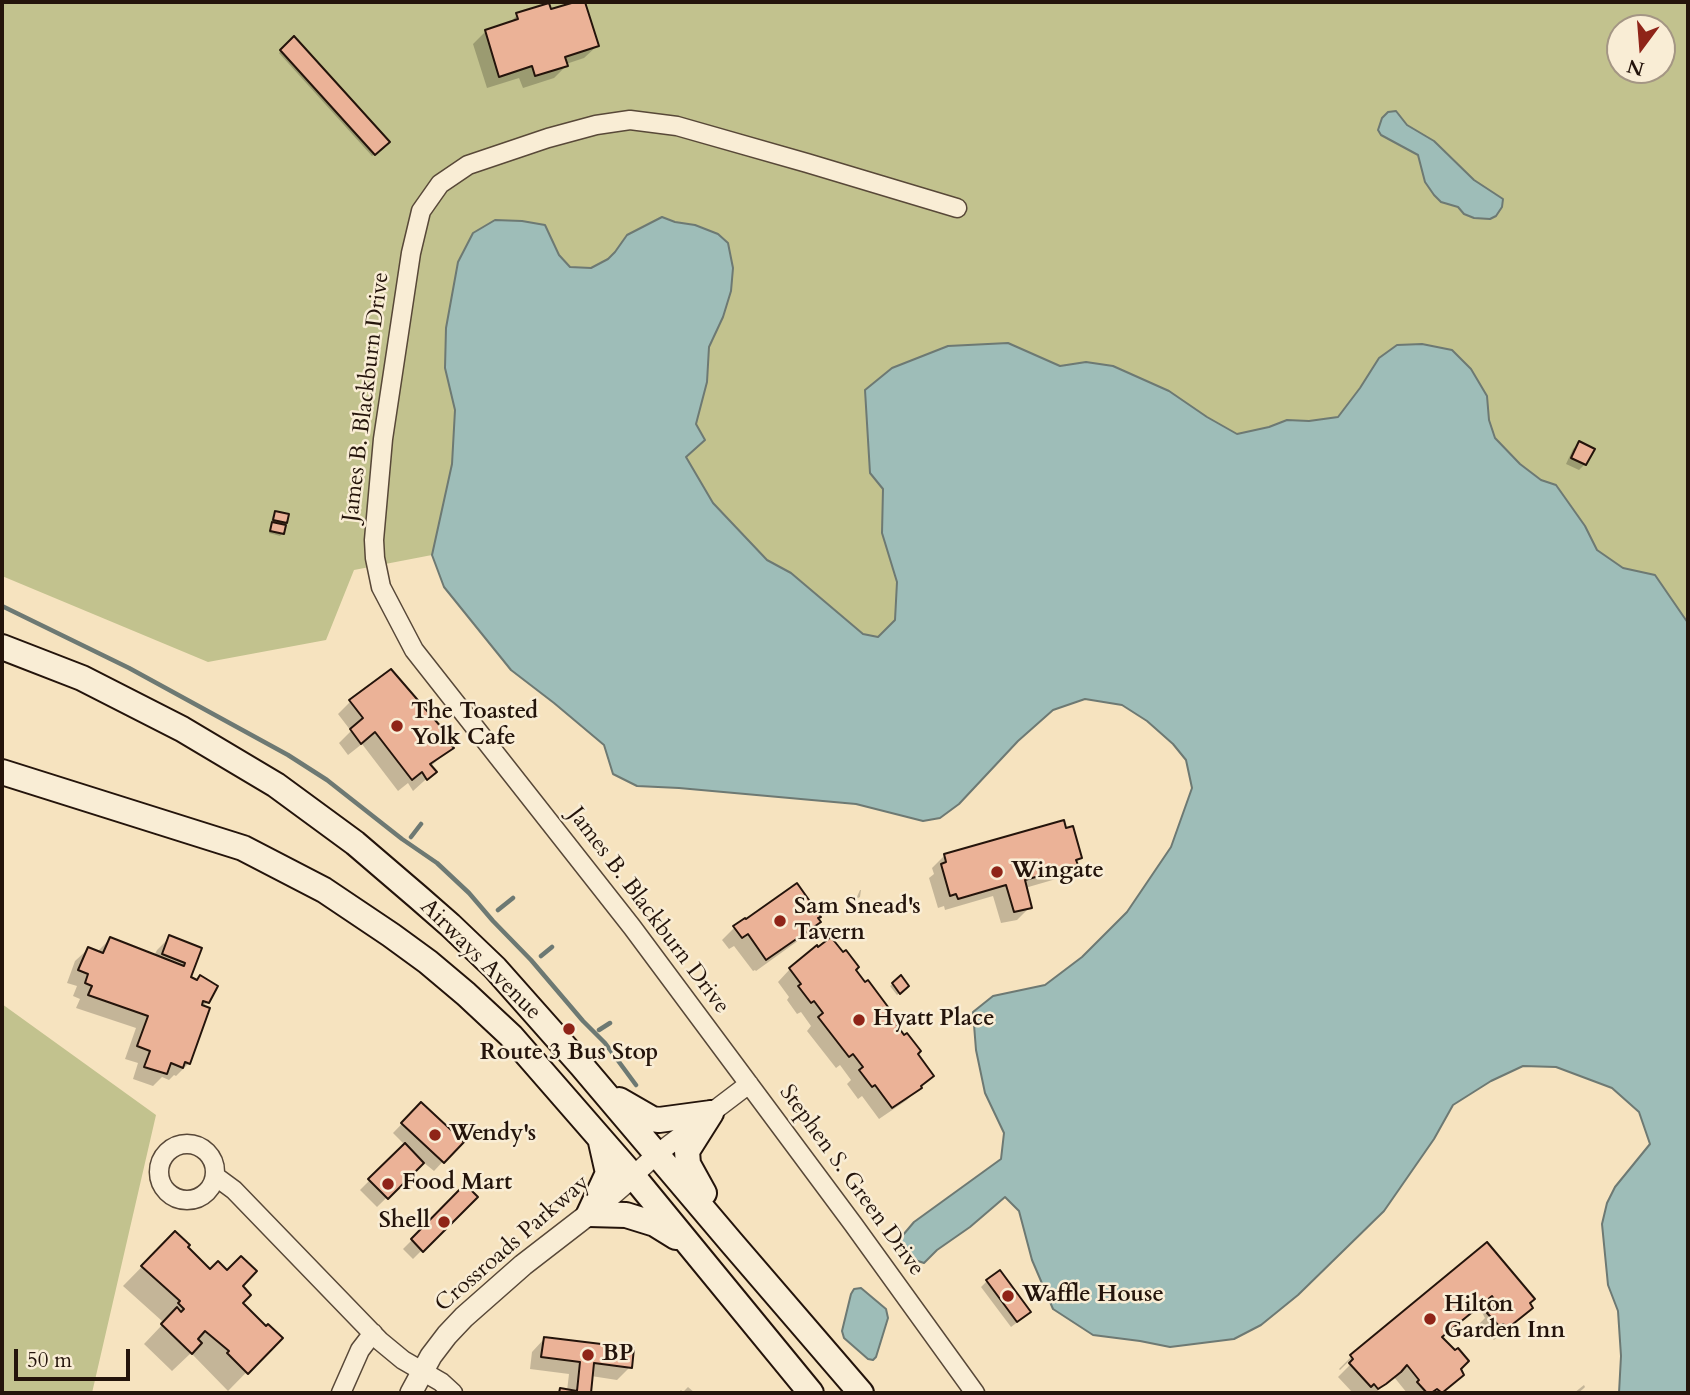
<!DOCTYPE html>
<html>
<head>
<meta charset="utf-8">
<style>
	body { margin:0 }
	#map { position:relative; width:1690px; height:1395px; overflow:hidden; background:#f6e3bf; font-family:Cardo,serif }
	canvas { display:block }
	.frame { position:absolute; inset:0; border:4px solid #24140b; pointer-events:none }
	.north { position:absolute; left:1606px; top:14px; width:70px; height:70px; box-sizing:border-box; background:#f9edd5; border:2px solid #a49684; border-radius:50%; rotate:196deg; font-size:19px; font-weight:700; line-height:28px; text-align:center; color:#24140b }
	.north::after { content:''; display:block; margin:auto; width:24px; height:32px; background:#8f2418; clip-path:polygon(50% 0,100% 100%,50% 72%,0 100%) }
	.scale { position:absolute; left:14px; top:1349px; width:116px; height:32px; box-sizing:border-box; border:4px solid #24140b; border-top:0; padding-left:9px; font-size:21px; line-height:24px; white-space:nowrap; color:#24140b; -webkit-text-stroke:5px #f9edd5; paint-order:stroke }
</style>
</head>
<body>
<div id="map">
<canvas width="1690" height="1395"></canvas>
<div class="frame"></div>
<div class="north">N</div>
<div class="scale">50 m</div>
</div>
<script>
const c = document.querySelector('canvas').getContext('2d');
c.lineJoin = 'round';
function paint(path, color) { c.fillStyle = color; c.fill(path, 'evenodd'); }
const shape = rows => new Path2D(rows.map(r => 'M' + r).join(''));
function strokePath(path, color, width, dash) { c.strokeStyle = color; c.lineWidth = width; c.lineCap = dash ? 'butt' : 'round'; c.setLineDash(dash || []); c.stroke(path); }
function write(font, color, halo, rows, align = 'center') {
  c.font = font + ' Cardo,serif'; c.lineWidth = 5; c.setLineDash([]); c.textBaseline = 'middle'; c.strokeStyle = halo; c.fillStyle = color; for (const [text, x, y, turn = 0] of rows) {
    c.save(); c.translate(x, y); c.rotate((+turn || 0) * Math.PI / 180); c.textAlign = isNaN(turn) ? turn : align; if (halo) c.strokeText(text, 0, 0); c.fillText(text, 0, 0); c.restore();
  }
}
const green = shape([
	[2,2,1688,2,1688,623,1655,575,1623,568,1597,550,1585,526,1556,485,1541,480,1520,464,1494,438,1489,420,1487,396,1360,388,1338,417,1309,421,1287,420,1269,427,1237,434,1207,417,1169,391,1149,383,1086,362,1060,366,1008,343,883,489,882,533,897,582,896,620,878,637,863,634,791,573,767,560,713,503,685,457,696,425,707,382,709,347,723,317,718,234,695,225,675,222,662,217,627,235,615,252,607,259,591,268,570,267,559,255,545,225,522,221,495,220,446,328,445,367,455,409,452,464,432,555,354,570,326,640,208,662,2,576],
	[1620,28,1662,28,1662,70,1620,70],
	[2,1004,156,1115,92,1393,2,1393]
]);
const water = shape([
	[1396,111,1407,125,1434,141,1474,180,1503,199,1502,207,1496,216,1490,219,1474,218,1464,214,1458,207,1441,202,1434,195,1425,182,1418,155,1381,135,1378,130,1382,118,1388,112,1396,111],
	[662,217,675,222,695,225,718,234,728,243,733,268,731,291,723,317,709,347,707,382,696,424,705,440,686,457,713,503,767,560,791,573,863,634,878,637,895,620,897,582,882,533,883,489,870,473,865,390,892,368,948,346,1008,343,1060,366,1086,362,1113,366,1169,391,1207,417,1237,434,1269,427,1287,420,1309,421,1338,417,1360,388,1379,358,1397,345,1422,344,1452,350,1471,369,1487,396,1489,420,1495,438,1520,464,1541,480,1556,485,1585,526,1597,550,1623,568,1655,575,1688,623,1688,1393,1619,1393,1621,1356,1618,1311,1608,1285,1602,1224,1607,1203,1615,1187,1650,1144,1639,1112,1612,1088,1556,1067,1523,1066,1491,1081,1453,1105,1434,1139,1384,1211,1298,1295,1261,1325,1234,1339,1170,1347,1140,1341,1093,1335,1053,1309,1032,1260,1019,1211,1005,1197,970,1227,937,1250,924,1263,909,1258,899,1247,903,1235,914,1222,1001,1159,1004,1133,985,1093,976,1050,973,1012,993,996,1045,985,1082,957,1127,912,1171,847,1192,788,1186,760,1173,744,1147,721,1122,705,1085,699,1053,710,1018,741,959,804,940,818,923,821,856,804,679,788,637,786,613,774,604,745,554,703,511,670,444,587,432,555,452,464,455,410,445,368,446,328,458,262,473,233,495,220,522,221,545,225,559,255,570,267,591,268,608,259,615,252,627,235,662,217],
	[861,1288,886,1309,888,1318,876,1357,873,1360,868,1359,844,1338,842,1331,851,1294,854,1289,861,1288]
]);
const shadow = shape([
	[583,2,597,46,584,58,566,64,566,66,554,78,523,88,519,78,487,88,473,44,486,31,508,25,517,15,549,12],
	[294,39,387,142,372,156,279,53],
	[1579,443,1585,464,1579,470,1566,464,1573,449],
	[275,513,285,522,281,526,283,533,280,536,269,533,271,526,274,522,271,522,273,515],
	[351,701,451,748,430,767,434,772,413,791,408,783,398,791,362,744,348,755,339,743,351,731,338,714],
	[945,855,1080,858,1063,877,1025,888,1030,907,1017,920,1001,923,993,896,945,910,944,906,938,908,929,878,934,874,932,868],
	[860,890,861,890,860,897,856,899],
	[817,919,819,922,806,935,756,971,755,970,753,971,734,946,729,949,722,940,735,927],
	[170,937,200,949,189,978,208,1002,202,1007,189,1063,176,1076,174,1075,169,1080,162,1077,153,1086,133,1079,138,1063,125,1059,136,1028,76,1008,80,999,73,996,77,986,67,983,75,961,88,949,97,952,110,939,154,956,157,950],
	[790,969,854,970,931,1076,907,1100,879,1119,862,1096,858,1099,847,1084,851,1080,840,1065,836,1068,807,1031,811,1026,801,1012,797,1014,787,1000,789,997,778,982],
	[901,978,907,986,897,995,890,986],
	[421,1104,461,1142,434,1171,423,1162,377,1207,360,1190,405,1145,393,1133],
	[465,1187,475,1197,413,1259,403,1249],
	[175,1233,185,1248,210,1272,240,1286,241,1304,266,1328,280,1338,228,1391,191,1353,172,1371,144,1344,162,1325,160,1323,162,1321,123,1286],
	[1487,1245,1531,1308,1494,1340,1490,1336,1486,1339,1476,1327,1485,1318,1479,1307,1441,1338,1459,1369,1449,1387,1442,1393,1407,1393,1394,1377,1375,1393,1353,1393,1338,1377,1357,1358,1354,1356,1340,1370,1339,1369,1352,1356],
	[987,1281,1023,1318,1011,1327,981,1287],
	[544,1339,630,1367,617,1380,591,1376,589,1393,558,1393,560,1390,567,1391,569,1374,530,1369,532,1352],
	[1584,1385,1585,1387,1583,1389,1578,1393,1574,1393],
	[688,1387,695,1393,678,1393,681,1390,683,1392]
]);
const stream = shape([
	[2,606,129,668,288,755,327,780,402,839,437,863,469,893,493,921,531,960,583,1021,605,1043,636,1085],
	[411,837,421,824],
	[498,910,513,898],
	[541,956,552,947],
	[599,1030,610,1023]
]);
const building = shape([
	[575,2,585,2,599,46,565,57,568,66,535,76,532,66,499,77,485,30,518,19,516,13,549,3,551,9,575,2],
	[294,36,390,142,375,155,280,50,294,36],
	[1579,441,1595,449,1586,465,1571,458,1579,441],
	[275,511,289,514,287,523,273,520,275,511],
	[272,522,286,525,284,534,270,531,272,522],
	[391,669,454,742,450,744,454,748,430,764,437,772,427,780,422,772,412,780,375,732,361,744,350,729,363,718,349,700,391,669],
	[1064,820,1066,828,1073,826,1082,858,1076,860,1078,865,1025,880,1032,908,1014,912,1006,885,958,899,956,894,950,896,941,864,946,862,944,854,1064,820],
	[797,883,821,917,818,918,821,922,766,960,748,934,742,938,733,926,745,918,746,919,797,883],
	[169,935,202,948,191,977,197,980,200,975,218,986,209,1003,203,1001,202,1005,210,1008,190,1064,185,1062,183,1068,171,1063,167,1074,144,1067,150,1051,137,1046,148,1016,88,995,92,986,85,983,88,974,78,970,88,947,103,953,110,937,184,966,185,963,162,954,169,935],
	[831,937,843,952,846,950,859,967,856,970,865,982,868,980,900,1023,897,1025,904,1035,907,1033,921,1051,918,1054,934,1076,921,1086,922,1088,892,1108,875,1085,872,1087,859,1070,863,1067,853,1054,849,1057,818,1017,823,1013,814,1001,811,1003,798,986,801,984,789,968,817,945,818,947,831,937],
	[901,975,909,986,900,994,892,983,901,975],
	[421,1102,464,1142,444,1163,401,1123,421,1102],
	[405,1143,424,1163,388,1199,368,1179,405,1143],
	[465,1184,478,1197,423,1252,411,1239,465,1184],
	[175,1231,190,1245,188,1247,210,1269,218,1261,227,1270,241,1256,257,1271,243,1286,251,1295,243,1303,266,1326,268,1324,283,1338,248,1374,227,1353,229,1351,205,1331,198,1339,202,1343,192,1354,161,1324,177,1307,181,1312,184,1309,178,1303,180,1301,141,1266,175,1231],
	[1487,1242,1535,1299,1530,1303,1533,1308,1508,1328,1503,1324,1500,1327,1487,1313,1497,1304,1492,1296,1442,1337,1455,1350,1458,1348,1469,1361,1461,1369,1464,1375,1442,1393,1437,1389,1431,1393,1427,1393,1417,1382,1419,1380,1407,1365,1401,1372,1386,1384,1378,1389,1374,1384,1371,1387,1349,1363,1353,1359,1350,1355,1487,1242],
	[1000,1270,1031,1312,1017,1322,986,1280,1000,1270],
	[544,1337,634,1348,632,1368,594,1363,591,1393,596,1393,559,1393,560,1388,577,1391,580,1362,541,1357,544,1337]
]);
const minor = shape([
	[957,208,807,163,677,126,630,120,596,125,548,138,468,165,440,184,421,211,411,253,383,439,374,540,375,558,381,587,414,650,632,927,853,1224,975,1393],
	'159 1172a28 28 0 1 1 56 0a28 28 0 1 1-56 0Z',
	[215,1176,234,1190,380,1341,403,1360,441,1382,453,1393],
	[633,1176,657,1154,749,1084],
	[341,1393,360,1350,373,1333]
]);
const tertiary = shape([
	[411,1393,431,1356,447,1335,464,1317,523,1265,589,1214,633,1176]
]);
const secondary = shape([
	[2,647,82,678,182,729,276,785,355,843,418,897,450,925,495,968,581,1065,731,1242,861,1393],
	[2,772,243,848,324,890,391,935,428,962,466,994,511,1036,633,1176,811,1393],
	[619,1100,652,1119,659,1120,711,1113],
	[601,1142,608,1173,589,1214,626,1215,655,1224,676,1237],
	[704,1193,688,1164,687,1151,711,1113]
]);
const markers = [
	[397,726,7,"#8f2418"],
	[997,872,7,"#8f2418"],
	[780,921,7,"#8f2418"],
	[859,1020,7,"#8f2418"],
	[569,1029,7,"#8f2418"],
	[435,1135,7,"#8f2418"],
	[388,1184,7,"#8f2418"],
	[444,1222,7,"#8f2418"],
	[1008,1296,7,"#8f2418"],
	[1430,1319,7,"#8f2418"],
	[588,1355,7,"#8f2418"]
];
const streetNames = [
	["James B. Blackburn Drive",367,397,-83],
	["James B. Blackburn Drive",648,911,53],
	["Airways Avenue",480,960,45],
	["Stephen S. Green Drive",851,1181,54],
	["Crossroads Parkway",513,1244,-41]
];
const poiNames = [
	["The Toasted",411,713],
	["Yolk Cafe",411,739],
	["Wingate",1011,872],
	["Sam Snead's",794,908],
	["Tavern",794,934],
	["Hyatt Place",873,1020],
	["Route 3 Bus Stop",569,1054,"center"],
	["Wendy's",449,1135],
	["Food Mart",402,1184],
	["Shell",430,1222,"right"],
	["Waffle House",1022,1296],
	["Hilton",1444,1306],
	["Garden Inn",1444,1332],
	["BP",602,1355]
];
paint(green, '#c2c28e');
paint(water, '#9ebdb8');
strokePath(water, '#6d7973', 2);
paint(shadow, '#0003');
strokePath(stream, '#6d7973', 4.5);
paint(building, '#ebb297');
strokePath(building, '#24140b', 2);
strokePath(minor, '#584838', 21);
strokePath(tertiary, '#584838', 24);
strokePath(secondary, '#24140b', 28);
strokePath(minor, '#f9edd5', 18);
strokePath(tertiary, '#f9edd5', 21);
strokePath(secondary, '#f9edd5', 24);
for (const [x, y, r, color] of markers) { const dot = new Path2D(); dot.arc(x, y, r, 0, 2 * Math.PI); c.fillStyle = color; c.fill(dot); strokePath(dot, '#f9edd5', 2.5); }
write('23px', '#24140b', '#f9edd5', streetNames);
write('bold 23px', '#24140b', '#f9edd5', poiNames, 'left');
</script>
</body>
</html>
